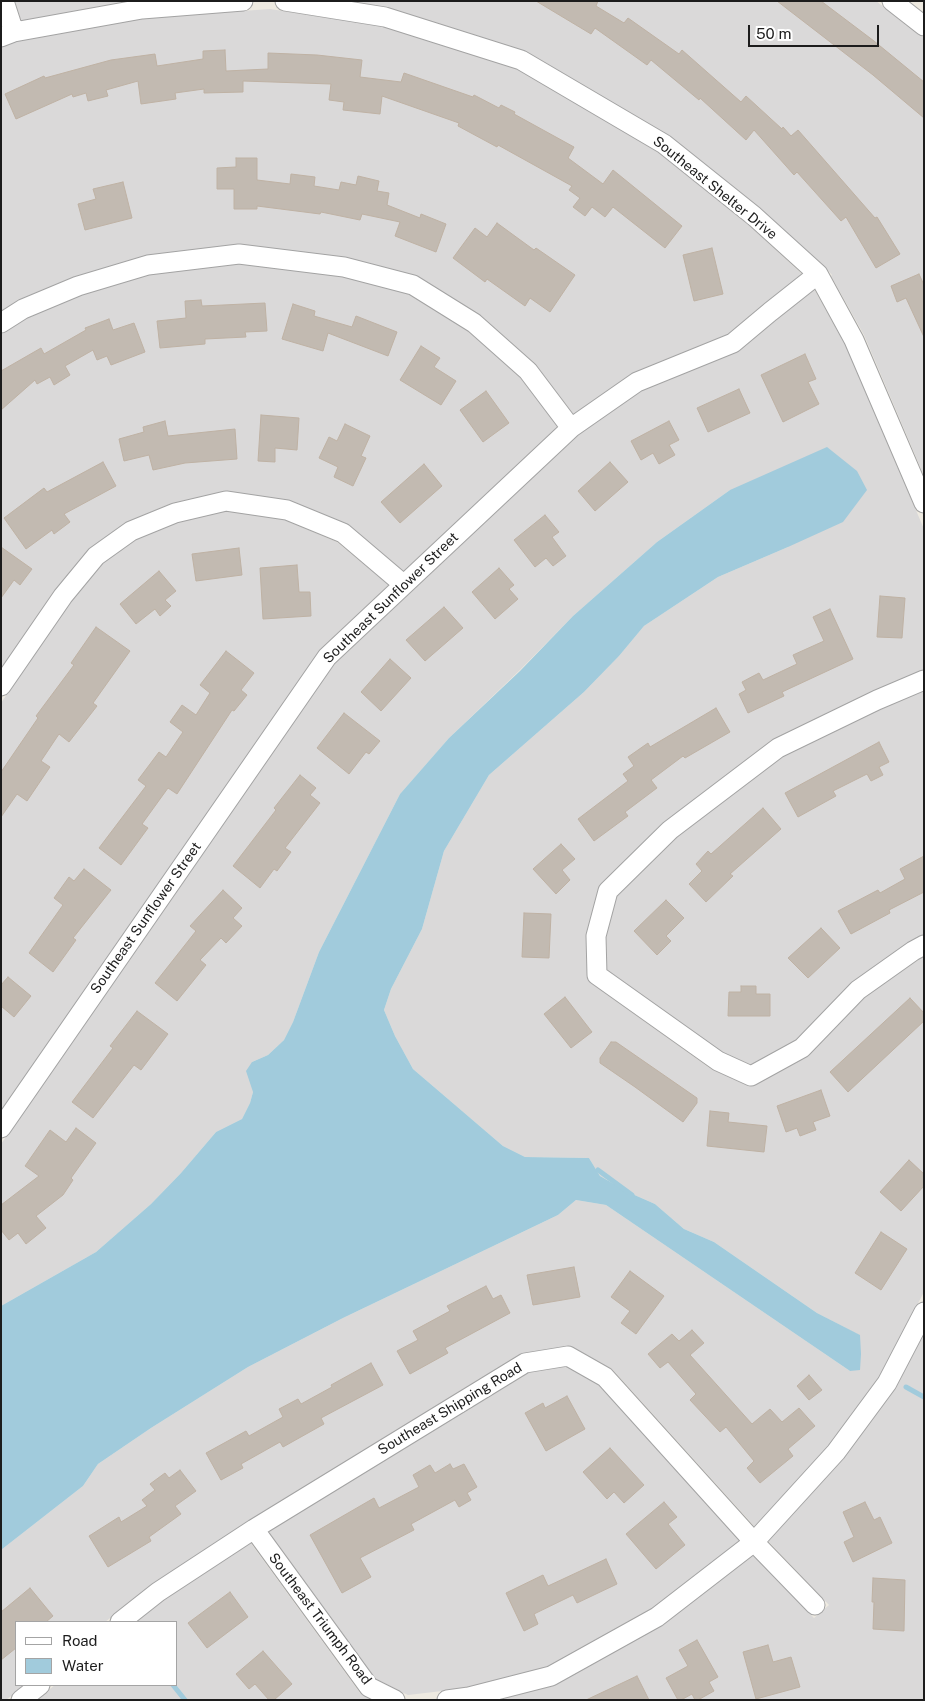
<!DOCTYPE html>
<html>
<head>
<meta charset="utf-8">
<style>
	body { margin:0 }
	#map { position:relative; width:925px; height:1701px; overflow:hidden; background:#eeeae1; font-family:"Public Sans",sans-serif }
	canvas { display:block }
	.frame { position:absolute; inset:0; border:2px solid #1c1c1c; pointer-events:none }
	.legend { position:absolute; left:15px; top:1621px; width:162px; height:65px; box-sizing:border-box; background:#fff; border:1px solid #a4a4a4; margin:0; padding:6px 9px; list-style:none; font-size:15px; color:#1c1c1c }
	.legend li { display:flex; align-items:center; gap:10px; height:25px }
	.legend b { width:25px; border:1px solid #a4a4a4 }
	.scale { position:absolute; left:748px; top:25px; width:131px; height:22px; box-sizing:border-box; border:2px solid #1c1c1c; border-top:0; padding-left:6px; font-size:15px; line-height:18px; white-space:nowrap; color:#1c1c1c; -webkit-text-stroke:4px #fff; paint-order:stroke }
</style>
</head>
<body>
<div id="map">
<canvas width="925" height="1701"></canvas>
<div class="frame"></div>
<ul class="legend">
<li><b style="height:6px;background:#fff"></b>Road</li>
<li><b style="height:14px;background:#a1cbdc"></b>Water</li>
</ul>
<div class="scale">50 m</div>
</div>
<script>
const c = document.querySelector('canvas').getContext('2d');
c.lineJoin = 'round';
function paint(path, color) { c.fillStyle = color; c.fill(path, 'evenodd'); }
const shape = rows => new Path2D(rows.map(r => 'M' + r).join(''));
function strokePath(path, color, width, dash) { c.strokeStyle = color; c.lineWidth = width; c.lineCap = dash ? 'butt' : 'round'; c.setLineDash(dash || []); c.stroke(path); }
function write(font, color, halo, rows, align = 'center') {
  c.font = font + ' "Public Sans",sans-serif'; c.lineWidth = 5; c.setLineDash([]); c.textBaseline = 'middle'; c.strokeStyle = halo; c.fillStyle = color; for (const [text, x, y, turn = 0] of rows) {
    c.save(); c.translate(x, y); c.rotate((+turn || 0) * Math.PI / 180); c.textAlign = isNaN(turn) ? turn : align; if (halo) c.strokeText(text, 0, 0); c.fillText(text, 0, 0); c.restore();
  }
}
const residential = shape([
	[15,1,131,1,21,21],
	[347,1,876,1,924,38,924,476,864,335,831,276,832,275,820,262,760,209,671,137,527,52,389,8],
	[270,9,382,26,517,68,658,152,747,223,803,275,728,335,574,415,535,364,480,315,419,277,346,258,241,245,148,255,75,277,19,300,1,312,1,46,16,41,143,18],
	[238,263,341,276,408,294,467,330,520,377,559,428,404,572,348,525,291,502,225,492,173,503,127,522,89,551,55,591,1,669,1,334,27,317,81,295,149,274],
	[814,289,845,344,924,529,924,671,873,691,774,740,601,885,598,890,587,935,587,976,591,983,711,1069,747,1084,864,997,924,956,924,1292,878,1379,828,1447,755,1527,613,1370,574,1348,567,1347,524,1354,257,1516,153,1585,105,1622,16,1622,16,1685,25,1685,6,1700,1,1700,1,1550,83,1486,98,1464,151,1428,248,1367,343,1318,558,1215,576,1200,606,1205,850,1371,859,1335,817,1313,714,1242,684,1229,655,1204,630,1193,600,1176,589,1158,525,1157,503,1146,413,1069,395,1036,384,1010,391,989,422,929,444,851,489,775,584,692,619,656,644,626,718,577,788,547,730,490,657,542,573,616,520,670,449,738,400,794,319,952,293,1022,284,1040,268,1055,252,1062,253,1092,250,1103,242,1119,216,1132,181,1173,151,1204,96,1252,1,1306,1,1144,335,662,578,435,641,390,739,350],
	[225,510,283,519,337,542,389,585,319,652,1,1111,1,703,71,601,103,563,135,539,177,522],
	[924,690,924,935,909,943,796,1041,752,1065,723,1053,607,970,606,937,617,896,676,837,783,756,880,708],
	[924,1332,924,1700,495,1700,753,1555,814,1618,829,1605,768,1541],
	[565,1366,598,1384,740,1541,652,1609,548,1667,468,1688,408,1695,376,1680,268,1531,528,1372],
	[250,1542,360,1693,372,1700,36,1700,55,1685,176,1685,176,1622,134,1622,163,1599]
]);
const water = shape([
	[827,447,857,471,867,490,843,522,788,547,718,577,644,626,619,656,584,692,489,775,444,851,422,929,391,989,384,1010,395,1036,413,1069,503,1146,525,1157,589,1158,600,1176,630,1193,655,1204,684,1229,714,1242,817,1313,860,1335,861,1354,860,1370,850,1371,606,1205,576,1200,558,1215,343,1318,248,1367,151,1428,98,1464,83,1486,1,1550,1,1306,96,1252,151,1204,181,1173,216,1132,242,1119,250,1103,253,1092,246,1071,252,1062,268,1055,284,1040,293,1022,319,952,400,794,449,738,520,671,573,616,657,542,730,490]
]);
const stream = shape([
	[598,1170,632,1195],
	[906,1387,924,1397],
	[173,1685,185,1700]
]);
const building = shape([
	[536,1,598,1,596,6,624,23,628,18,679,54,682,50,741,102,746,96,782,129,783,127,791,136,798,130,875,218,877,217,900,254,876,268,846,217,841,221,797,172,794,175,754,130,746,140,700,98,699,100,651,60,647,65,595,28,591,34,536,1],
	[777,1,821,1,874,41,924,82,924,118,873,75,777,1],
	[225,50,226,71,268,69,268,53,317,55,362,60,360,77,401,82,404,73,473,97,474,95,499,108,501,105,515,112,514,114,574,147,568,158,603,184,613,170,682,226,665,248,613,207,605,217,592,207,585,216,573,207,580,198,569,190,572,186,498,145,497,147,458,126,459,123,382,96,380,114,343,110,344,102,329,100,331,84,243,81,243,92,204,93,204,89,175,93,176,99,141,104,138,81,106,90,108,96,88,101,86,93,73,97,72,94,16,119,5,94,44,76,45,78,111,60,155,54,157,66,203,59,203,51,225,50],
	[236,158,257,158,257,180,290,184,291,174,315,177,314,186,339,190,341,182,356,185,358,176,379,181,377,191,389,193,387,205,420,218,421,214,446,224,436,252,395,236,400,222,362,214,360,220,321,212,320,214,257,206,257,209,234,209,234,189,217,189,217,168,236,167,236,158],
	[123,182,132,218,85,230,78,204,96,199,93,189,123,182],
	[497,223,534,250,536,248,575,275,550,312,530,298,525,306,487,279,485,282,453,258,475,228,487,237,497,223],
	[712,248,723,294,694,301,683,255,712,248],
	[919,274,924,285,924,337,906,298,897,302,891,286,919,274],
	[201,300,202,306,265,303,267,331,245,332,246,337,205,339,205,344,160,348,157,321,186,318,185,301,201,300],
	[293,304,315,311,314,316,352,327,356,316,397,332,388,356,328,333,323,351,282,339,293,304],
	[109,319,113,330,134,323,145,352,111,365,107,356,97,360,93,350,65,366,70,375,54,385,50,377,37,384,35,380,1,410,1,371,41,348,44,354,86,330,85,328,109,319],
	[421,346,440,358,434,367,456,381,441,405,400,380,421,346],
	[805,354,816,379,808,382,819,404,783,422,761,375,805,354],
	[739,389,750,413,708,432,697,408,739,389],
	[486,391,509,423,483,442,460,410,486,391],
	[261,415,299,418,297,450,275,448,275,462,258,461,261,415],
	[165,421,168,436,235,429,237,459,185,463,153,470,149,455,124,461,119,439,144,432,143,427,165,421],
	[669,421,679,440,669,445,675,455,659,464,653,453,641,460,631,441,669,421],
	[345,424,370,436,361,456,366,458,353,486,334,477,338,467,319,458,329,437,337,441,345,424],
	[103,462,116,486,64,514,70,522,54,534,52,530,26,549,4,518,44,488,47,492,103,462],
	[610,462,628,482,595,511,578,491,610,462],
	[424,464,442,486,400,523,381,502,424,464],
	[545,515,559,532,552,537,566,556,553,566,546,558,535,567,514,540,545,515],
	[1,547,32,569,20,585,14,580,1,598,1,547],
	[239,548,242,575,196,581,192,554,239,548],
	[297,565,299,592,310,592,311,616,263,619,260,568,297,565],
	[499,568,514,585,509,589,518,599,495,619,472,592,499,568],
	[159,571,176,591,165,600,171,606,160,616,155,609,136,624,120,604,159,571],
	[880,596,905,598,902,638,877,637,880,596],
	[444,607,463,628,425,661,406,640,444,607],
	[830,609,853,659,782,692,784,696,748,713,739,694,746,690,742,682,759,673,763,680,797,664,793,655,824,641,813,617,830,609],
	[96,627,130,651,93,703,97,706,69,742,59,734,41,761,50,767,27,801,17,794,1,817,1,772,38,718,36,716,74,665,71,663,96,627],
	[226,651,254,673,241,690,247,695,234,711,232,710,177,794,168,788,142,824,148,828,121,865,99,848,146,786,138,780,159,752,166,757,183,732,170,722,182,705,196,715,210,693,200,685,226,651],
	[390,659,411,678,381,711,361,692,390,659],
	[716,708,730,732,685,758,683,756,651,780,657,788,625,812,628,816,594,841,578,819,628,781,623,774,634,766,628,757,648,743,650,747,716,708],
	[344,713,380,741,369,754,366,752,349,774,317,748,344,713],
	[879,742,889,762,879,767,883,775,871,781,867,774,833,791,836,796,798,817,785,793,879,742],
	[300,775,316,788,310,795,320,803,285,848,291,852,277,871,274,869,260,888,233,866,276,810,274,808,300,775],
	[763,808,781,829,730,874,733,876,706,902,689,884,702,871,696,864,708,851,711,854,763,808],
	[561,844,575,859,562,870,570,880,556,894,533,869,561,844],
	[924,856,924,892,889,910,890,913,851,934,838,911,878,890,880,893,905,879,900,869,924,856],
	[84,869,111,890,73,938,76,940,53,972,29,953,63,905,54,898,69,877,74,881,84,869],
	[223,890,242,908,233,918,242,926,226,943,221,938,200,960,206,965,177,1001,155,983,196,931,190,926,223,890],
	[666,900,684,918,666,936,671,941,657,955,634,931,666,900],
	[524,913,551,914,549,958,522,957,524,913],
	[821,928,840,948,808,978,788,958,821,928],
	[8,977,31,996,14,1017,1,1006,1,985,8,977],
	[741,986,756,986,756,994,770,994,770,1016,728,1016,729,992,741,992,741,986],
	[565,997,592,1032,571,1048,544,1014,565,997],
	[910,998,924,1013,924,1021,848,1092,830,1072,910,998],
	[137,1011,168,1034,141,1070,134,1065,93,1118,72,1102,113,1048,110,1046,137,1011],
	[611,1042,616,1042,697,1098,697,1103,683,1122,635,1087,600,1063,600,1058,611,1042],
	[821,1090,830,1116,813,1122,816,1130,800,1136,797,1128,786,1132,777,1106,821,1090],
	[710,1111,729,1113,728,1122,767,1126,764,1152,707,1146,710,1111],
	[76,1128,96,1143,71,1178,73,1180,63,1195,36,1216,46,1228,26,1244,18,1233,9,1240,1,1230,1,1205,39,1176,25,1166,50,1130,66,1142,76,1128],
	[909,1160,924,1174,924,1186,901,1211,880,1192,909,1160],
	[881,1232,907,1249,881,1290,855,1273,881,1232],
	[574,1267,580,1297,533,1305,527,1275,574,1267],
	[630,1271,664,1296,636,1334,621,1323,630,1311,611,1297,630,1271],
	[486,1286,493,1299,501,1295,510,1313,445,1348,448,1353,410,1374,397,1351,418,1340,413,1331,450,1311,447,1306,486,1286],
	[692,1330,704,1343,690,1355,752,1424,770,1409,782,1422,799,1408,815,1426,788,1449,793,1456,760,1483,747,1468,754,1461,726,1427,720,1432,690,1400,696,1394,668,1362,660,1368,648,1354,672,1334,679,1341,692,1330],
	[371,1363,383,1385,321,1418,324,1424,283,1447,280,1442,241,1464,243,1468,221,1480,206,1453,246,1431,249,1436,283,1417,279,1409,298,1399,301,1404,332,1387,331,1385,371,1363],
	[809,1375,822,1390,809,1400,797,1386,809,1375],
	[567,1396,585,1429,546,1451,525,1413,543,1403,545,1408,567,1396],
	[610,1448,644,1485,624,1503,614,1492,607,1499,583,1472,610,1448],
	[450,1464,453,1469,464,1464,477,1487,467,1493,471,1500,459,1507,455,1500,411,1524,414,1530,360,1558,371,1577,342,1593,310,1535,374,1498,379,1508,419,1487,413,1475,430,1465,435,1473,450,1464],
	[180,1470,196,1491,175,1506,181,1514,149,1537,151,1541,108,1567,89,1536,119,1517,121,1522,147,1506,142,1500,155,1490,150,1484,165,1473,169,1478,180,1470],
	[664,1502,677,1517,668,1524,685,1545,656,1569,626,1534,664,1502],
	[865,1502,874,1520,880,1517,892,1543,853,1562,844,1542,854,1537,843,1512,865,1502],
	[606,1559,617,1584,577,1603,573,1595,534,1614,538,1624,524,1631,506,1593,543,1575,548,1586,606,1559],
	[873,1578,905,1580,904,1631,873,1629,874,1602,872,1602,873,1578],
	[30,1588,53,1616,46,1622,16,1622,16,1648,1,1660,1,1612,30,1588],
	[230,1592,248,1617,207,1648,188,1623,230,1592],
	[697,1640,718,1677,709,1682,714,1691,698,1700,695,1700,692,1694,681,1700,678,1700,666,1678,688,1666,679,1650,697,1640],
	[768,1645,773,1662,791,1657,800,1687,756,1699,743,1652,768,1645],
	[263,1651,292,1684,274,1700,269,1700,255,1684,249,1689,236,1674,263,1651],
	[637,1676,649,1700,586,1700,637,1676]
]);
const minor = shape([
	[4,1,14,32],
	[285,1,385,17,521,60,664,144,754,216,818,274,854,340,924,503],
	[892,1,924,26],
	[1,37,14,32,142,9,243,1],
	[1,323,23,309,78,286,148,265,239,254,344,267,413,285,474,323,528,371,571,428],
	[924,680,877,700,778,748,670,830,608,891,596,936,597,975,718,1061,751,1076,802,1048,858,990,913,951,924,945],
	[1,686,63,596,96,556,131,531,175,513,226,501,287,510,343,533,403,584],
	[1,1128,327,657,571,428,637,382,733,343,770,312,818,274],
	[254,1529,369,1687,395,1700],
	[120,1622,158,1592,254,1529,525,1363,568,1356,605,1377,754,1542,815,1605],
	[21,1700,40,1685],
	[447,1700,469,1697,551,1676,657,1617,754,1542,836,1452,887,1383,924,1312]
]);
const streetNames = [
	["Southeast Shelter Drive",715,188,39],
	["Southeast Sunflower Street",391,598,-44],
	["Southeast Sunflower Street",146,918,-55],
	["Southeast Shipping Road",450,1409,-31],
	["Southeast Triumph Road",320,1619,53]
];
paint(residential, '#dad9d9');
paint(water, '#a1cbdc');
strokePath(stream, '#a1cbdc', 5);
paint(building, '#c2bab1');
strokePath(building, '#bfb2a4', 1);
strokePath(minor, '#a3a3a3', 21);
strokePath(minor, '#fff', 19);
write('14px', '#1c1c1c', '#fff', streetNames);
</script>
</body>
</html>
